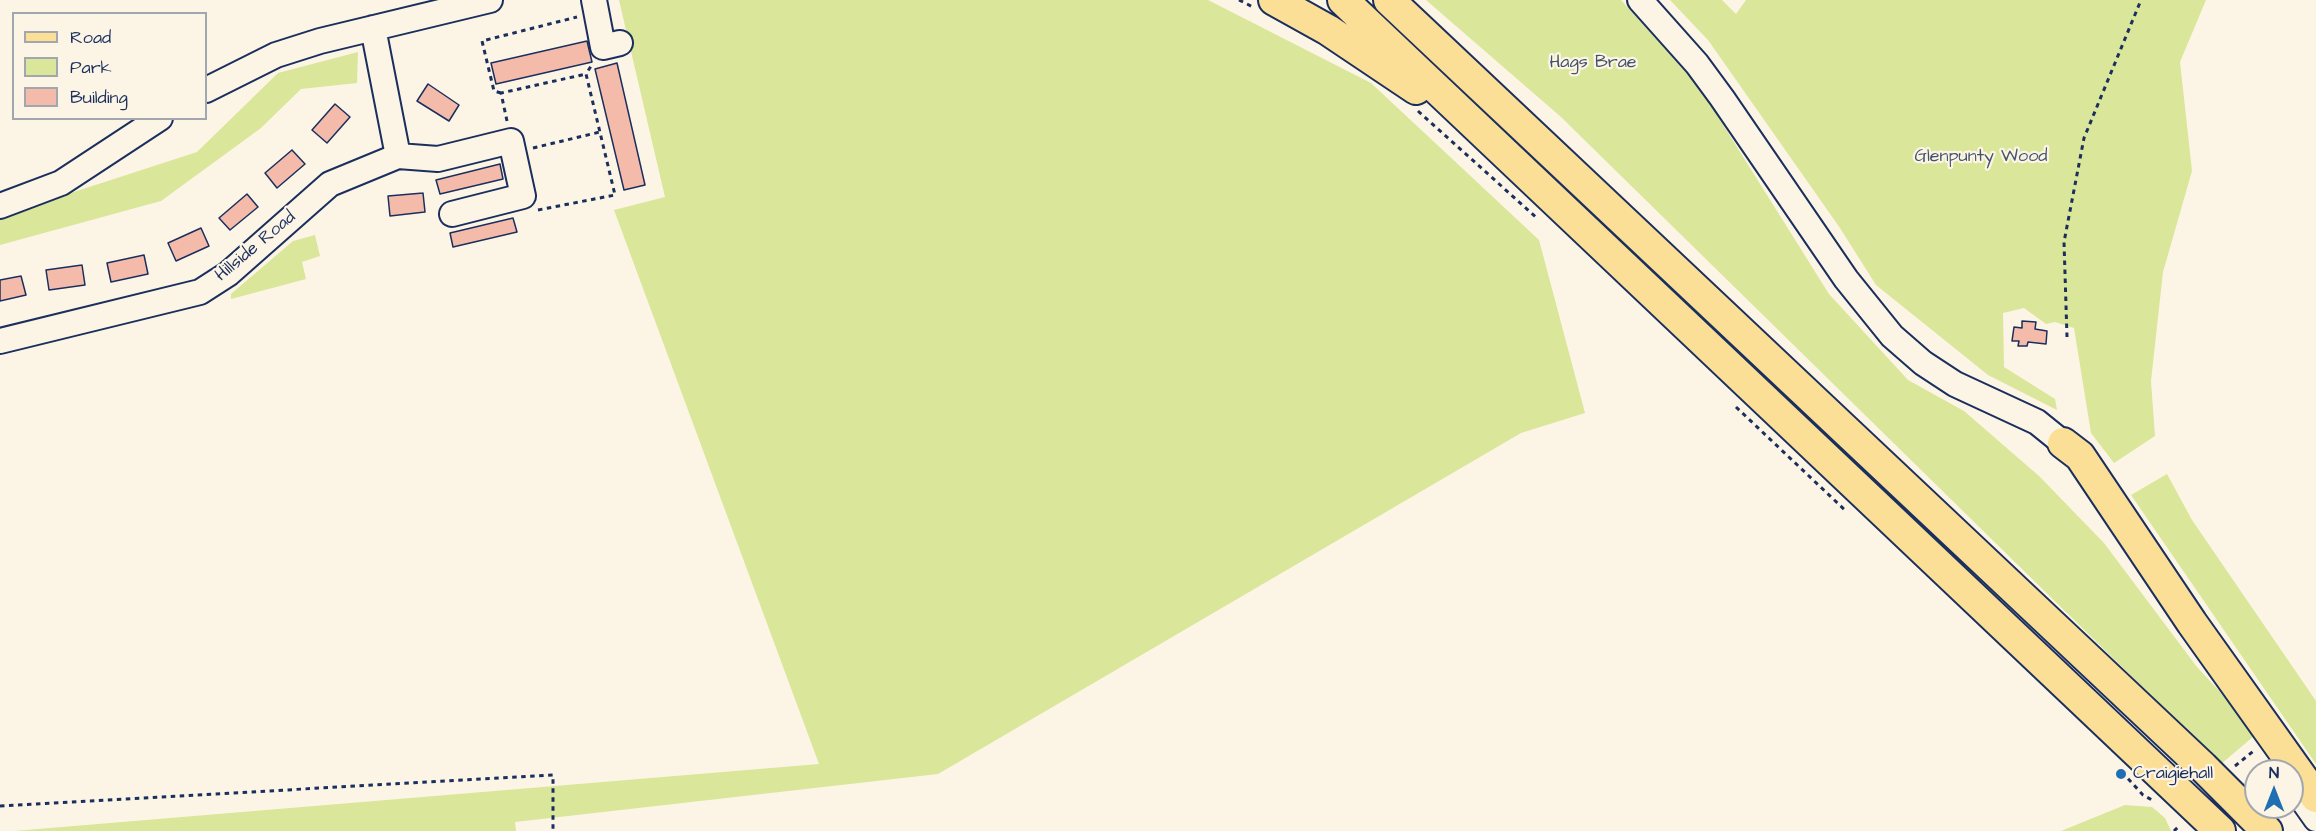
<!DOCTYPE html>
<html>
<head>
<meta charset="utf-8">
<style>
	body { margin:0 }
	#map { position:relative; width:2316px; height:831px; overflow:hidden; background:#fcf5e5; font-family:"Architects Daughter",sans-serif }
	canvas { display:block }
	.legend { position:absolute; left:12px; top:12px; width:195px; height:108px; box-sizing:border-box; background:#fcf5e5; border:2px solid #a2a6af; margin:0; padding:8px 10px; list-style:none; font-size:18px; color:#1b2f5e }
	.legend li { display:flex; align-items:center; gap:12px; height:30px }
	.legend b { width:30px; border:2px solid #a2a6af }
	.north { position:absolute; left:2244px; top:759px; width:60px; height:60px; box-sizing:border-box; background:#fcf5e5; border:2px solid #a2a6af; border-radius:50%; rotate:0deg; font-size:16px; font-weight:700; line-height:24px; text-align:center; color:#1b2f5e }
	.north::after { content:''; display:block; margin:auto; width:21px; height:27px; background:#1f6fb2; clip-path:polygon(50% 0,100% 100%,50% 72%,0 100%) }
</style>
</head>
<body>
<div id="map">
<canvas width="2316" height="831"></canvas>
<ul class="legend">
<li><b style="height:8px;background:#fbdf96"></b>Road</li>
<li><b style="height:16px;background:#dae699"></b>Park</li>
<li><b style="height:16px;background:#f4bbab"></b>Building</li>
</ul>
<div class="north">N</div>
</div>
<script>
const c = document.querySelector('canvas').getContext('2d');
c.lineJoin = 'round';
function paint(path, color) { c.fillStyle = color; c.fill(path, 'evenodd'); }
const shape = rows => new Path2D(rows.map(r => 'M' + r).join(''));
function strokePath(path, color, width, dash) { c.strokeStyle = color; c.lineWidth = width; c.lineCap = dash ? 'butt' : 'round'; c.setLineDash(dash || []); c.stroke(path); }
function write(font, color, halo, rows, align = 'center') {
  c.font = font + ' "Architects Daughter",sans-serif'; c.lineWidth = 4.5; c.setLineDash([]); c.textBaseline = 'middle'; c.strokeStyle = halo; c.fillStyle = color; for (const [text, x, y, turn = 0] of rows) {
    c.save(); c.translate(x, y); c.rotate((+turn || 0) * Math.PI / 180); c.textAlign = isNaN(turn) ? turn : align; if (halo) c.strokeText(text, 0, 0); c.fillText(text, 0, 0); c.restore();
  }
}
const green = shape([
	[619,0,1208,0,1371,83,1539,240,1585,413,1521,433,938,774,515,822,516,831,14,831,819,764,614,210,665,197],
	[1426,0,1621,0,1700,88,1829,294,1908,380,1964,411,2039,476,2104,543,2197,667,2221,693,2254,736,2221,764,1561,117],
	[1670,0,1722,0,1736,14,1746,0,2206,0,2180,62,2192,171,2163,272,2151,381,2155,436,2114,463,2091,433,2074,328,2055,322,2046,324,2024,308,2003,313,2004,367,2055,399,2057,410,1988,375,1876,285,1840,228,1708,40],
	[358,52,357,83,301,89,261,128,161,201,0,245,0,216,197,152,278,73],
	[315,235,320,256,302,262,306,279,231,299,231,294,293,241],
	[2167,474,2192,520,2316,701,2316,764,2131,495],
	[2125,805,2152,807,2165,818,2171,831,2061,831]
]);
const building = shape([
	[587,41,592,62,496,84,491,63,587,41],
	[617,63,645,185,624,190,595,69,617,63],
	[428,84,459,105,449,121,417,101,428,84],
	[335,104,350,117,327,143,312,130,335,104],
	[292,150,305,164,277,188,265,173,292,150],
	[500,164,503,179,440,194,436,180,500,164],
	[423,193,425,212,390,216,388,196,423,193],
	[247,194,258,207,230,230,219,218,247,194],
	[513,218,517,232,453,247,450,233,513,218],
	[201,228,209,246,176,261,168,243,201,228],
	[144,255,148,274,111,282,107,263,144,255],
	[82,265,85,285,49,290,46,270,82,265],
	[21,276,26,295,0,301,0,280,21,276],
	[2022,321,2036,322,2035,329,2047,331,2046,344,2028,342,2027,346,2018,346,2019,341,2012,341,2014,327,2022,328,2022,321]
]);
const path = shape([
	[1239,0,1253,7],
	[501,93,494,91,482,41,577,17],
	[1418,111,1538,219],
	[507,121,501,93,586,74],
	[533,148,600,132],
	[538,210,615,195,586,74,593,63],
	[2067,337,2064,242,2084,138,2141,0],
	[1736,407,1847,512],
	[2235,766,2256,749],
	[2122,772,2143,795,2152,800],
	[0,806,553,775,553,831],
	[2174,831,2179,826]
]);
const minor = shape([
	[594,0,603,47,620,43],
	[1640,0,1697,64,1722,98,1846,279,1892,336,1923,363,1955,384,2037,422,2063,443],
	[373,28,398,156],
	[206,90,276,55,320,41,490,0],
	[0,206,61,183,160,118],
	[0,341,200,292,228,274,330,184,398,156,438,159,511,141,523,196,452,214],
	[2292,785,2316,819]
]);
const major = shape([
	[1274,0,1328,30,1416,89],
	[1343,0,2220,831],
	[1389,0,2203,767,2267,831],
	[2063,443,2080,456,2192,623,2316,797]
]);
const markers = [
	[2121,774,6,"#1f6fb2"]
];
const parkNames = [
	["Hags Brae",1593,63],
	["Glenpunty Wood",1981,157]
];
const streetNames = [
	["Hillside Road",256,247,-40]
];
const poiNames = [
	["Craigiehall",2133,774]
];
paint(green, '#dae699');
paint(building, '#f4bbab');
strokePath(building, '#1b2f5e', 1.5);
strokePath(minor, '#1b2f5e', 28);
strokePath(major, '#1b2f5e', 34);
strokePath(path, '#1b2f5e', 3, [4.5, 4.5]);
strokePath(minor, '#fcf5e5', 24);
strokePath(major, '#fbdf96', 30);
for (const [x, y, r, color] of markers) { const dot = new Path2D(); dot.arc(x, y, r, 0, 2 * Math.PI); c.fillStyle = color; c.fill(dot); strokePath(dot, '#fcf5e5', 2); }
write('18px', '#41546a', '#fcf5e5', parkNames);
write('18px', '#1b2f5e', '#fcf5e5', streetNames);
write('18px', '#1b2f5e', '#fcf5e5', poiNames, 'left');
</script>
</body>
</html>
